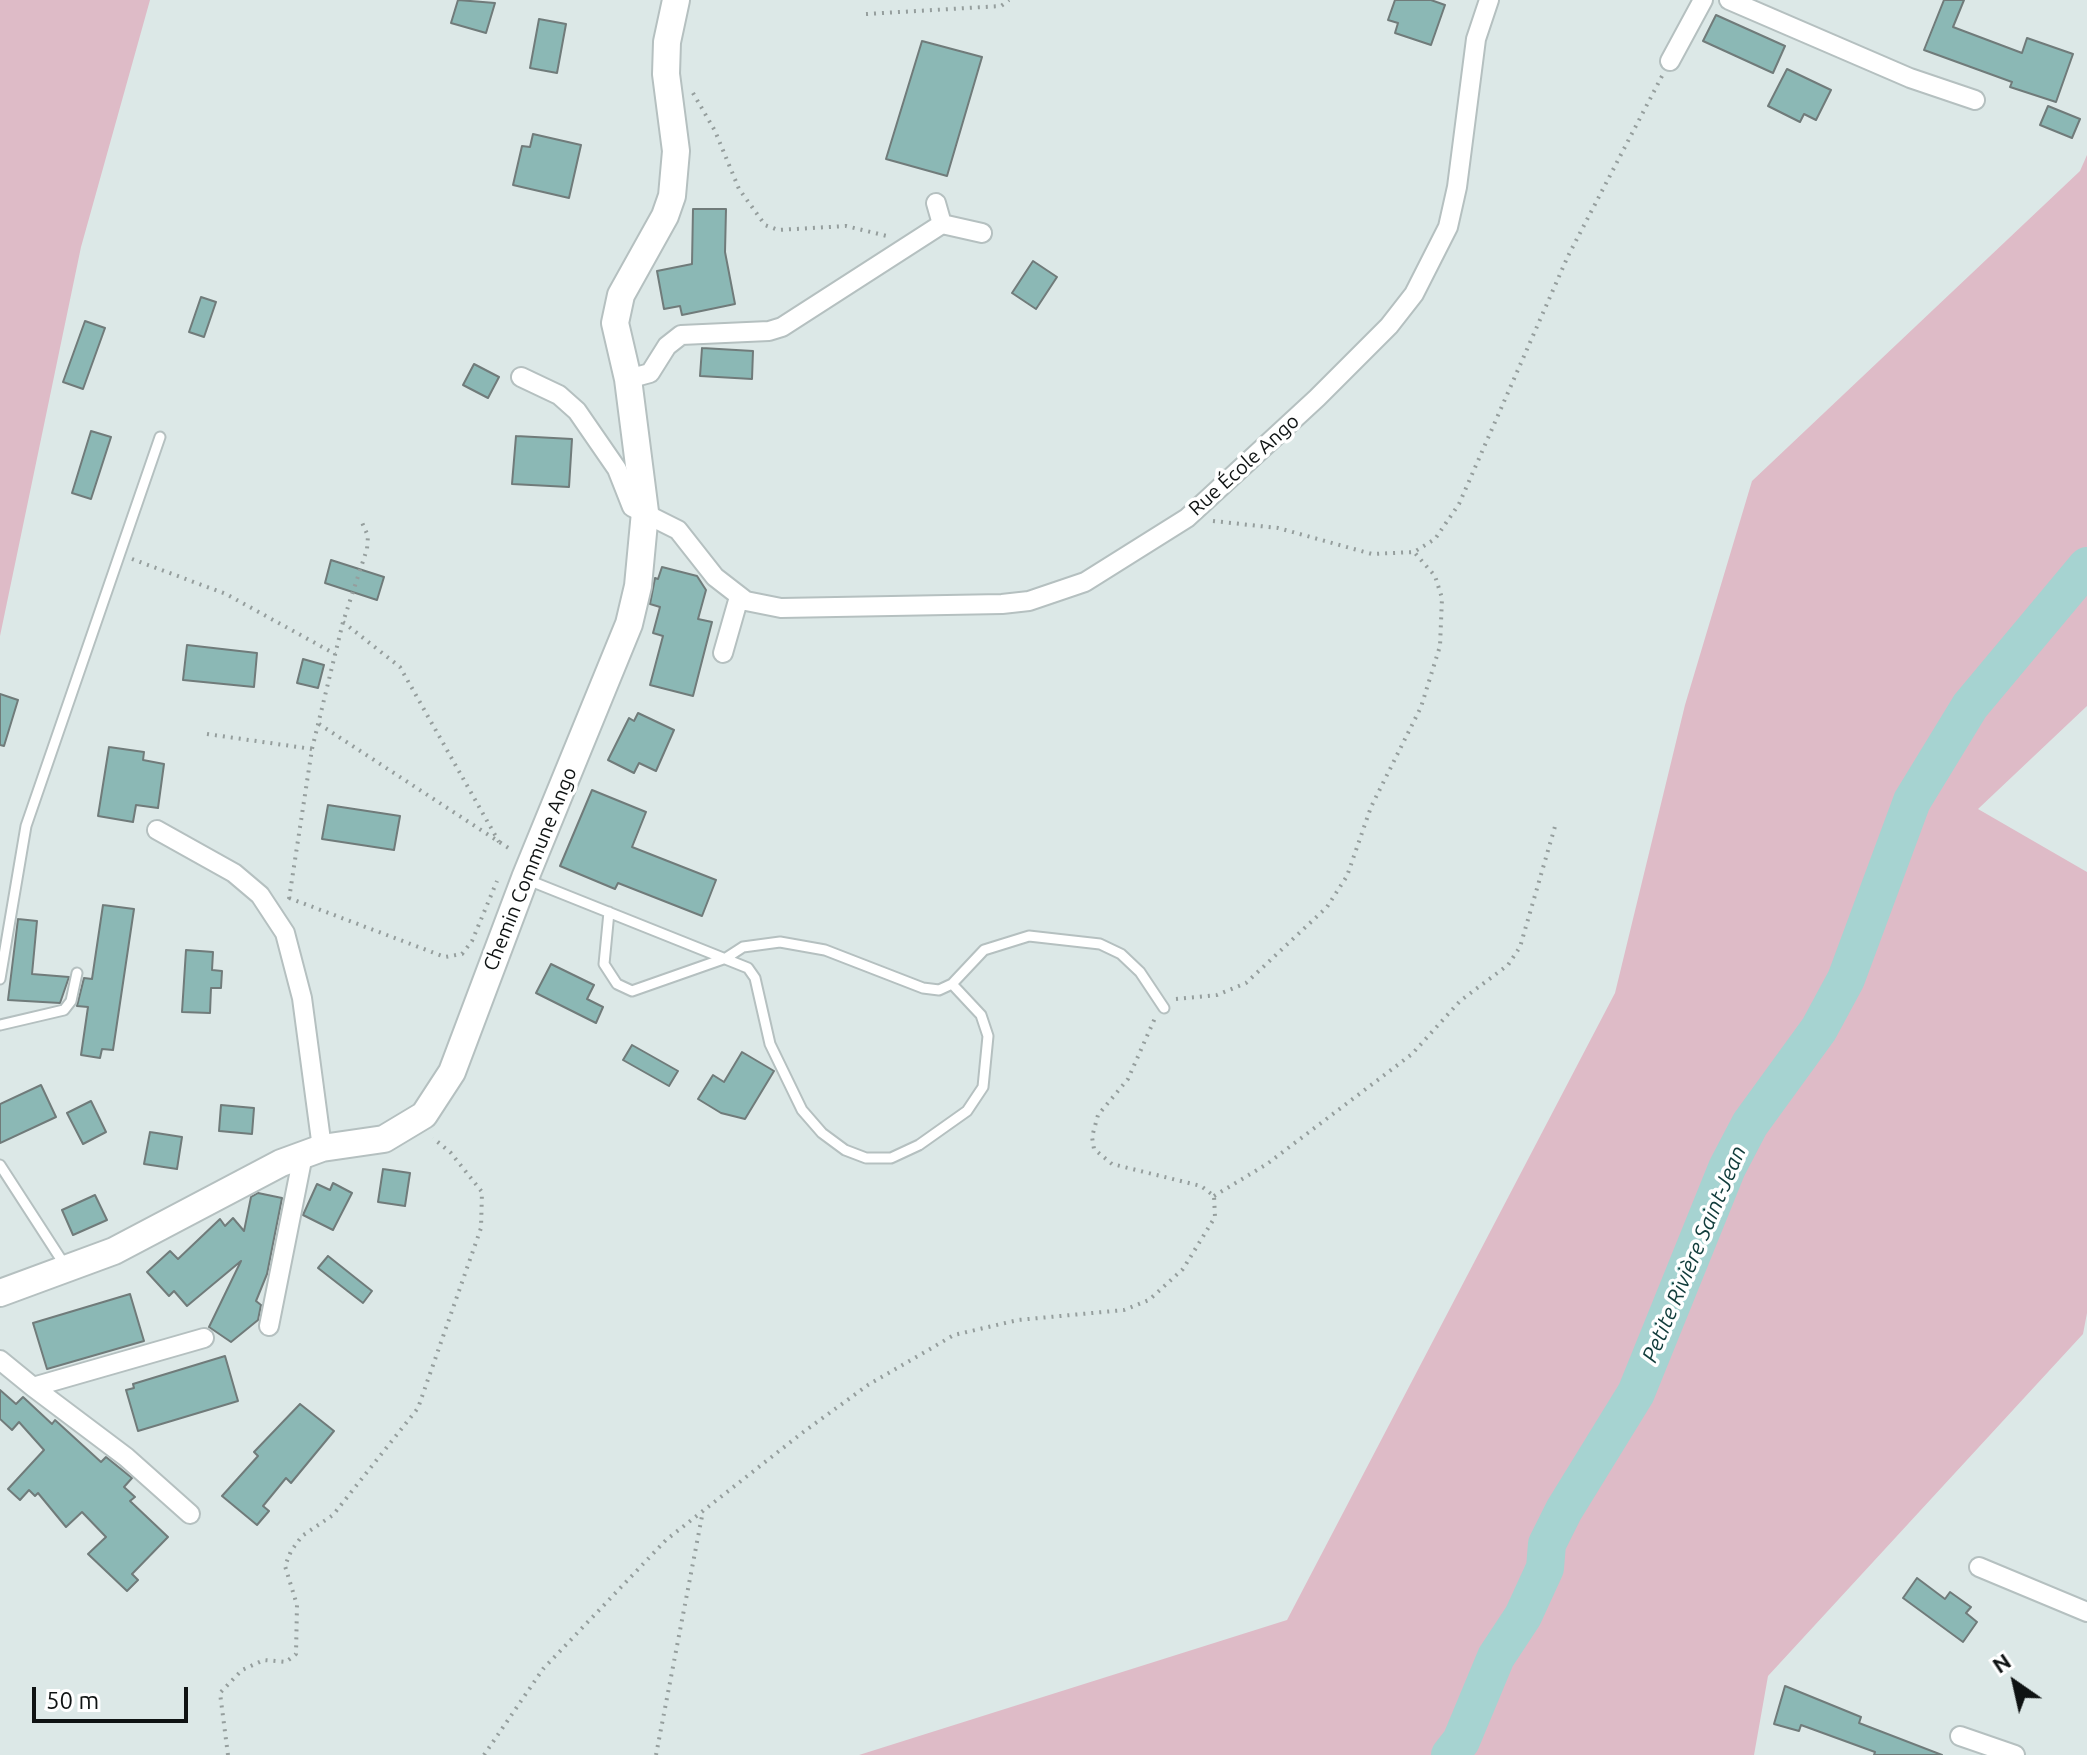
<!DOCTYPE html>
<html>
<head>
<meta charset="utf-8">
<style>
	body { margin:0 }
	#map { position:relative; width:2087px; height:1755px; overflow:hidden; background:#dce8e7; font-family:Ubuntu,sans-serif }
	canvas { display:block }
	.north { position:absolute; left:1975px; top:1643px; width:80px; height:80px; -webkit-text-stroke:6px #fff; paint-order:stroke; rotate:326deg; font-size:22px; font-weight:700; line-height:32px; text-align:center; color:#0f1313 }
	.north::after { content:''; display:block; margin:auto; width:28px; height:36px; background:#0f1313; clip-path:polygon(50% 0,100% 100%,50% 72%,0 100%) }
	.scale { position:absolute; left:32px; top:1687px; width:156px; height:36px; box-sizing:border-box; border:4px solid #0f1313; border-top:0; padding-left:10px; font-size:24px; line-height:28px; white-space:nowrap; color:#0f1313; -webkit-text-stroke:6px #fff; paint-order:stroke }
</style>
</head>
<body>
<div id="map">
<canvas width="2087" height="1755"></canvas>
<div class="north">N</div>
<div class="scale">50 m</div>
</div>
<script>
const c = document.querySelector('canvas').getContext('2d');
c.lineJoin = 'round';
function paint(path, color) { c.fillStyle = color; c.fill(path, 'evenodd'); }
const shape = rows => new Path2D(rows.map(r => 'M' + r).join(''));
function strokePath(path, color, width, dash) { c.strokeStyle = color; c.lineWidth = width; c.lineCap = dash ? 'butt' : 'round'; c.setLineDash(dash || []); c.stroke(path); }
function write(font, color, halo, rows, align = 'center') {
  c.font = font + ' Ubuntu,sans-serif'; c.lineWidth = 7; c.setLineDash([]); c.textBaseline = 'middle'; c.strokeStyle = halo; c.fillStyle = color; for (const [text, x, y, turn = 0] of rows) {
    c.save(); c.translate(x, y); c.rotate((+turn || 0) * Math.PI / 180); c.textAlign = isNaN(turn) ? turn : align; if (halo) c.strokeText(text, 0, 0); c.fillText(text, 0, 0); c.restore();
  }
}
const green = shape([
	[0,0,150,0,81,247,0,636],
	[2087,155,2087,706,1978,809,2087,872,2087,1313,2083,1334,1768,1676,1754,1755,859,1755,1287,1620,1615,993,1685,705,1752,481,2080,171]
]);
const river = shape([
	[1450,1755,1461,1741,1496,1657,1523,1616,1545,1568,1547,1544,1564,1510,1636,1393,1727,1168,1750,1124,1819,1029,1846,979,1912,801,1970,706,2087,566]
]);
const building = shape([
	[458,0,495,3,486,33,451,23,458,0],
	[1395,0,1431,0,1445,5,1431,45,1395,33,1398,23,1388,20,1395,0],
	[1944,0,1964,0,1953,27,2022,53,2027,38,2073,54,2056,102,2010,87,2012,82,1924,50,1944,0],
	[1716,15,1785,46,1773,73,1703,41,1716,15],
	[539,19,566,24,557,73,530,68,539,19],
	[922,41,982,57,947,176,886,159,922,41],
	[1787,69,1831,90,1816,120,1804,114,1800,122,1768,106,1787,69],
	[2048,106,2080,119,2072,138,2040,125,2048,106],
	[533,134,581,145,569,198,513,185,522,146,530,147,533,134],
	[693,209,726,209,725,252,735,304,682,315,680,306,664,309,657,271,692,264,693,209],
	[1033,261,1057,277,1036,309,1012,293,1033,261],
	[201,297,216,302,204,337,189,332,201,297],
	[85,321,105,328,83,389,63,382,85,321],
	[702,348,753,351,752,379,700,376,702,348],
	[474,364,499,377,488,398,463,385,474,364],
	[91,431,111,437,91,499,72,493,91,431],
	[516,436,572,439,569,487,512,484,516,436],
	[331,560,384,577,377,600,325,583,331,560],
	[662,567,697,576,706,590,698,619,712,622,693,696,650,685,663,636,653,633,660,607,650,604,655,578,658,579,662,567],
	[187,645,257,653,254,687,183,680,187,645],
	[303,659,324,665,318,688,297,683,303,659],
	[0,694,18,700,4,746,0,745,0,694],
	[638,713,674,730,656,771,639,763,634,773,608,760,629,718,634,721,638,713],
	[109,747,144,752,143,760,164,764,158,808,136,805,133,822,98,816,109,747],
	[592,790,646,812,632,847,716,880,702,916,618,883,615,889,560,866,592,790],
	[328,805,400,816,394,850,322,839,328,805],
	[103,905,134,909,113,1050,102,1049,100,1058,81,1055,88,1007,77,1006,84,978,92,979,103,905],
	[18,919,37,921,32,974,69,977,60,1003,8,1000,18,919],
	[186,950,213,952,212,970,222,971,221,988,211,988,210,1013,182,1012,186,950],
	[551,964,594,985,587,999,603,1007,596,1023,536,993,551,964],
	[632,1045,678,1071,669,1086,623,1060,632,1045],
	[742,1052,774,1071,745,1119,721,1113,698,1099,713,1075,724,1082,742,1052],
	[41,1085,56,1117,0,1143,0,1104,41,1085],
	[91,1101,106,1132,83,1144,67,1113,91,1101],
	[221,1105,254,1108,252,1134,219,1131,221,1105],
	[150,1132,182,1137,177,1169,144,1164,150,1132],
	[383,1169,410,1173,405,1206,378,1202,383,1169],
	[333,1183,352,1193,333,1230,303,1215,317,1184,330,1190,333,1183],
	[258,1193,282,1198,267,1274,256,1301,261,1305,258,1320,231,1342,209,1327,241,1261,187,1306,174,1291,169,1296,147,1272,170,1251,178,1259,220,1219,225,1226,233,1218,244,1231,251,1197,258,1193],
	[95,1195,107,1220,73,1235,62,1210,95,1195],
	[328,1256,372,1291,363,1303,318,1268,328,1256],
	[130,1294,144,1341,47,1369,33,1323,130,1294],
	[225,1356,238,1401,138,1431,126,1390,134,1388,133,1384,225,1356],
	[0,1390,16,1404,23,1397,52,1424,55,1420,101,1462,106,1457,132,1478,124,1487,135,1497,130,1501,168,1537,132,1574,138,1580,127,1591,88,1554,106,1537,82,1512,66,1527,38,1493,35,1496,29,1490,20,1500,8,1489,44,1450,19,1422,12,1430,0,1419,0,1390],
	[300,1404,334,1431,291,1483,286,1478,263,1506,269,1511,257,1525,222,1496,258,1456,254,1452,300,1404],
	[1917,1578,1945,1599,1950,1592,1971,1607,1966,1613,1977,1622,1963,1642,1903,1598,1917,1578],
	[1785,1686,1861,1717,1859,1723,1942,1755,1874,1755,1875,1752,1801,1725,1799,1731,1774,1724,1785,1686]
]);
const path = shape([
	[866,14,1001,6,1009,0],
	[693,93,715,131,739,189,765,225,778,230,846,226,887,236],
	[1213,521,1278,528,1372,554,1414,552,1435,539,1459,504,1568,256,1662,76],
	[132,559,226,594,335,654],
	[343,622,400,667,499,842],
	[319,724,510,849],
	[207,734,312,749],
	[289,898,445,957,462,954,472,941,497,881],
	[289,899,312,749,343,622,367,549,368,536,360,518],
	[1176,999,1217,995,1246,983,1327,907,1347,876,1371,807,1421,707,1440,646,1442,598,1435,576,1414,552],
	[1214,1196,1267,1164,1412,1054,1460,1001,1508,965,1520,947,1556,823],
	[228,1755,220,1693,242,1670,264,1660,286,1662,296,1654,297,1605,285,1566,291,1551,302,1536,333,1515,418,1408,481,1228,482,1192,451,1153,433,1138],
	[484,1755,543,1669,666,1540,802,1433,868,1385,954,1335,1018,1320,1124,1310,1149,1300,1183,1269,1215,1217,1214,1196,1201,1186,1112,1164,1094,1149,1092,1137,1098,1115,1128,1079,1155,1018],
	[656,1755,703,1511]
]);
const lane = shape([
	[528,880,748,968,755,978,770,1044,802,1110,822,1133,845,1150,866,1158,891,1158,919,1145,967,1111,983,1087,988,1036,981,1015,952,984],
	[609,912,604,964,617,984,632,991,726,958,743,947,780,942,825,950,923,988,939,990,952,984,984,950,1029,936,1100,944,1121,954,1140,972,1164,1008],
	[0,979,26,826,160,437],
	[0,1025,64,1010,71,1001,77,973],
	[0,1165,66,1267]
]);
const street = shape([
	[1729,0,1910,78,1975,100],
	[1670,61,1703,0],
	[936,203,942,224],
	[521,377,559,395,577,411,617,469,632,507,678,530,715,577,746,601,781,608,1002,604,1029,601,1085,582,1187,518,1317,398,1389,326,1414,294,1448,227,1457,187,1476,39,1489,0],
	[628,379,650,373,667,346,681,335,769,331,782,327,942,224,982,233],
	[723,653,739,597],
	[157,830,234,873,260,895,285,933,302,998,322,1148],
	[269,1326,303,1155],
	[0,1360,33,1387,204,1338],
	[33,1387,126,1457,190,1514],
	[1979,1567,2087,1612],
	[1960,1736,2015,1755]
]);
const secondary = shape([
	[0,1293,114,1251,281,1163,322,1148,384,1139,424,1115,452,1072,525,878,629,624,638,586,645,512,628,379,615,323,621,295,665,216,672,196,676,151,666,74,667,42,676,0]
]);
const streetNames = [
	["Rue École Ango",1244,465,-42],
	["Chemin Commune Ango",530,869,-68]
];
const waterNames = [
	["Petite Rivière Saint-Jean",1694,1254,-67]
];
paint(green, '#debbc7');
strokePath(river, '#a6d3d1', 38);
paint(building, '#8bb8b5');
strokePath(building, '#707b7a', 2);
strokePath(lane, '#b5c0c0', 13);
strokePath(street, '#b5c0c0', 22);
strokePath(secondary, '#b5c0c0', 30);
strokePath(path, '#959e9d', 4, [2, 6]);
strokePath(lane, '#fff', 9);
strokePath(street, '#fff', 18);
strokePath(secondary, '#fff', 26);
write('20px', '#0f1313', '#fff', streetNames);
write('italic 22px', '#113c3b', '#fff', waterNames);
</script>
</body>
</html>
